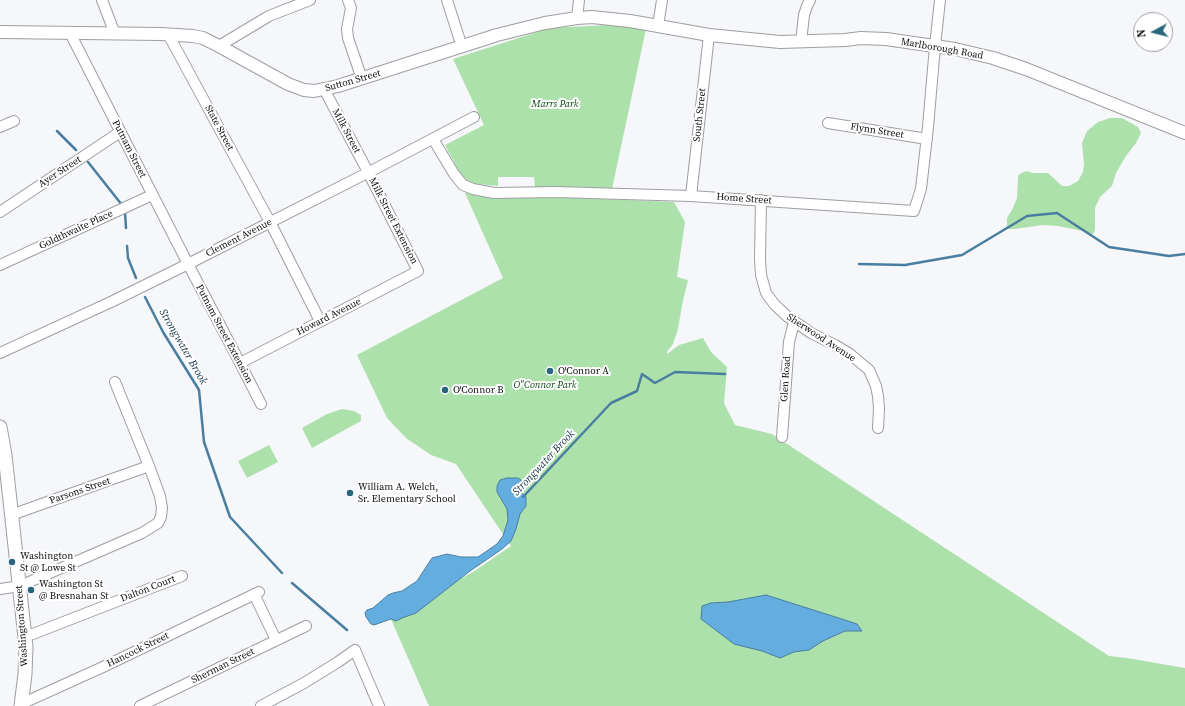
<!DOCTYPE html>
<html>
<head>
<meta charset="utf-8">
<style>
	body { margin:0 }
	#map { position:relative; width:1185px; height:706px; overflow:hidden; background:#f6f7fa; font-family:"Source Serif 4",serif }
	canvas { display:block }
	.north { position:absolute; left:1133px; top:12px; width:40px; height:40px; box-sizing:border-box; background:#fff; border:1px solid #9f9f9f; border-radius:50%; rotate:263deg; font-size:11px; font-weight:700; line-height:16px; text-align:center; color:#0f0f10 }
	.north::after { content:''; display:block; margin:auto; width:14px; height:18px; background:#29657d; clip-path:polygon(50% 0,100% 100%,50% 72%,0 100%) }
</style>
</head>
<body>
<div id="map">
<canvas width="1185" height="706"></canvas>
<div class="north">N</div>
</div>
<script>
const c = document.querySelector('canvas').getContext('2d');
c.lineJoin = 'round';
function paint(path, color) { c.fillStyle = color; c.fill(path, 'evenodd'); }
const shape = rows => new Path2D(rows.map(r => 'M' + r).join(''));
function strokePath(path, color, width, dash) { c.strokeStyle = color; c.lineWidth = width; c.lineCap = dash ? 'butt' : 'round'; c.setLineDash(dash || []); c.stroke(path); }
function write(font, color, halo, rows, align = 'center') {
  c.font = font + ' "Source Serif 4",serif'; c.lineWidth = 4; c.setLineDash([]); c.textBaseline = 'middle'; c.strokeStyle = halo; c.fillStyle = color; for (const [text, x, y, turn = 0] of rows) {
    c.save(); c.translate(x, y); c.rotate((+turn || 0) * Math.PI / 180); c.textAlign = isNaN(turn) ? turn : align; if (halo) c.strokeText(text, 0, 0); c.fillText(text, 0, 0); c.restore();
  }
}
const green = shape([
	[608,25,646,29,612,189,535,187,534,177,498,177,498,186,469,183,466,181,460,173,445,145,484,125,453,59,550,28],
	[1110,118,1122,118,1138,127,1141,133,1136,143,1126,156,1116,173,1112,186,1100,197,1095,208,1095,230,1093,234,1090,234,1083,231,1058,226,1042,225,1015,229,1007,229,1007,218,1012,210,1017,198,1018,176,1021,173,1027,171,1033,173,1048,173,1062,186,1069,186,1078,181,1083,172,1084,164,1082,143,1087,131,1098,122],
	[465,193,674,202,685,222,677,277,688,280,682,305,678,329,673,344,667,352,667,354,679,345,703,338,711,352,727,367,724,403,735,425,772,434,1109,656,1127,658,1185,668,1185,706,429,706,390,617,473,572,511,546,456,464,431,455,406,438,387,418,357,355,503,278],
	[342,409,354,411,361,415,361,421,312,448,302,428,327,414],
	[269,445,278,462,247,478,238,461]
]);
const water = shape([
	[507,478,518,478,521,480,521,492,526,497,526,506,520,514,516,529,511,541,502,549,470,571,416,613,402,618,396,621,391,619,374,625,371,624,366,617,365,613,367,610,373,608,388,595,393,593,402,591,417,581,432,558,447,554,461,557,478,557,497,544,503,536,508,520,507,509,497,492,497,486,500,480,507,478],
	[766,595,848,621,857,624,862,631,845,631,823,641,809,650,794,652,780,658,762,651,734,644,701,619,702,606,711,603,728,602,766,595]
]);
const stream = shape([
	[57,131,76,150],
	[88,162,122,205],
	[125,212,126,228],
	[127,246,128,258,136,278],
	[859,264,905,265,962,255,1027,216,1057,213,1109,247,1169,256,1185,254],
	[145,297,163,332,199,390,204,442,230,517,282,573],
	[523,497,611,403,637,391,642,374,655,383,675,372,725,374],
	[292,583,347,630]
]);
const minor = shape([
	[102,0,115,34],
	[348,0,351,8,347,29,348,38,362,79],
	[447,0,462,47],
	[577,18,579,0],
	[658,26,662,0],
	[70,33,188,264,240,363,261,404],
	[168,34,270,222,320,321],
	[801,42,804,15,807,6,810,0],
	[219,46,269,16,310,0],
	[828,123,927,139],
	[0,127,14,121],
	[433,139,454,174,463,185,473,189,494,193,556,192,691,196,914,211,921,189,928,127,935,46,940,0],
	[691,196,709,35],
	[761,200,760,259,761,275,766,293,775,305,788,317,811,333,835,345,850,354,869,370,876,386,878,396,879,408,878,428],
	[0,212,120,132],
	[0,265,152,195],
	[0,353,113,301,188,264,377,168,474,117],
	[240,363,418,271,368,172,324,89],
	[115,382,149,466],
	[782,437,789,342,794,322],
	[0,589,20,586,142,533,158,523,161,517,162,508,160,496,149,466,11,515],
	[254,594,276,640],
	[25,637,182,576],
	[21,704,103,667,259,592],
	[140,706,306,626],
	[261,706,304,683,338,662,355,650,379,706]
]);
const tertiary = shape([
	[0,32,161,34,193,36,203,38,219,46,288,84,304,90,314,91,338,86,497,35,545,23,577,18,592,17,630,21,709,35,780,42,845,40,861,38,886,39,955,49,993,58,1026,69,1185,133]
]);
const secondary = shape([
	[0,427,5,455,26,647,25,674,21,706]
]);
const markers = [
	[550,371,4,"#29657d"],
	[445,390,4,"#29657d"],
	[350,493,4,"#29657d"],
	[12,562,4,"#29657d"],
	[31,590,4,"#29657d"]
];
const streetNames = [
	["Marlborough Road",942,49,10],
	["Sutton Street",353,81,-16],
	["South Street",700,115,-84],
	["State Street",219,128,62],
	["Milk Street",346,131,62],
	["Flynn Street",877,131,9],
	["Putnam Street",129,149,63],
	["Ayer Street",60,172,-33],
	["Home Street",744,199,4],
	["Milk Street Extension",393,221,63],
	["Goldthwaite Place",76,230,-25],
	["Clement Avenue",239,238,-27],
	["Howard Avenue",329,317,-27],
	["Putnam Street Extension",224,334,62],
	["Sherwood Avenue",821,338,33],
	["Glen Road",786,379,-86],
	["Parsons Street",80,491,-19],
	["Dalton Court",148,589,-21],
	["Washington Street",22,626,-94],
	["Hancock Street",138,650,-26],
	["Sherman Street",223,666,-26]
];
const parkNames = [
	["Marrs Park",555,104],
	["O\"Connor Park",545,385]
];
const poiNames = [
	["O'Connor A",558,371],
	["O'Connor B",453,390],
	["William A. Welch,",358,487],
	["Sr. Elementary School",358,499],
	["Washington",20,556],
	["St @ Lowe St",20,568],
	["Washington St",39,584],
	["@ Bresnahan St",39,596]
];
const waterNames = [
	["Strongwater Brook",183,347,60],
	["Strongwater Brook",544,463,-47]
];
paint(green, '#ade1ac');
paint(water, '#63aede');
strokePath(water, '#4a7ea0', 1);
strokePath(stream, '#4a7ea0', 2.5);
strokePath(minor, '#9d9ea1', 12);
strokePath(tertiary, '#9d9ea1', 14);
strokePath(secondary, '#9d9ea1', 15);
strokePath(minor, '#fff', 10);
strokePath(tertiary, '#fff', 12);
strokePath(secondary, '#fff', 13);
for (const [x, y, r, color] of markers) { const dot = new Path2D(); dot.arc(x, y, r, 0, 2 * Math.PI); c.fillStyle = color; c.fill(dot); strokePath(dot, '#fff', 1.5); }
write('10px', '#0f0f10', '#fff', streetNames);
write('italic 10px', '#05450c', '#fff', parkNames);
write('10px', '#0f0f10', '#fff', poiNames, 'left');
write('italic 11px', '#103145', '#fff', waterNames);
</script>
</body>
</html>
